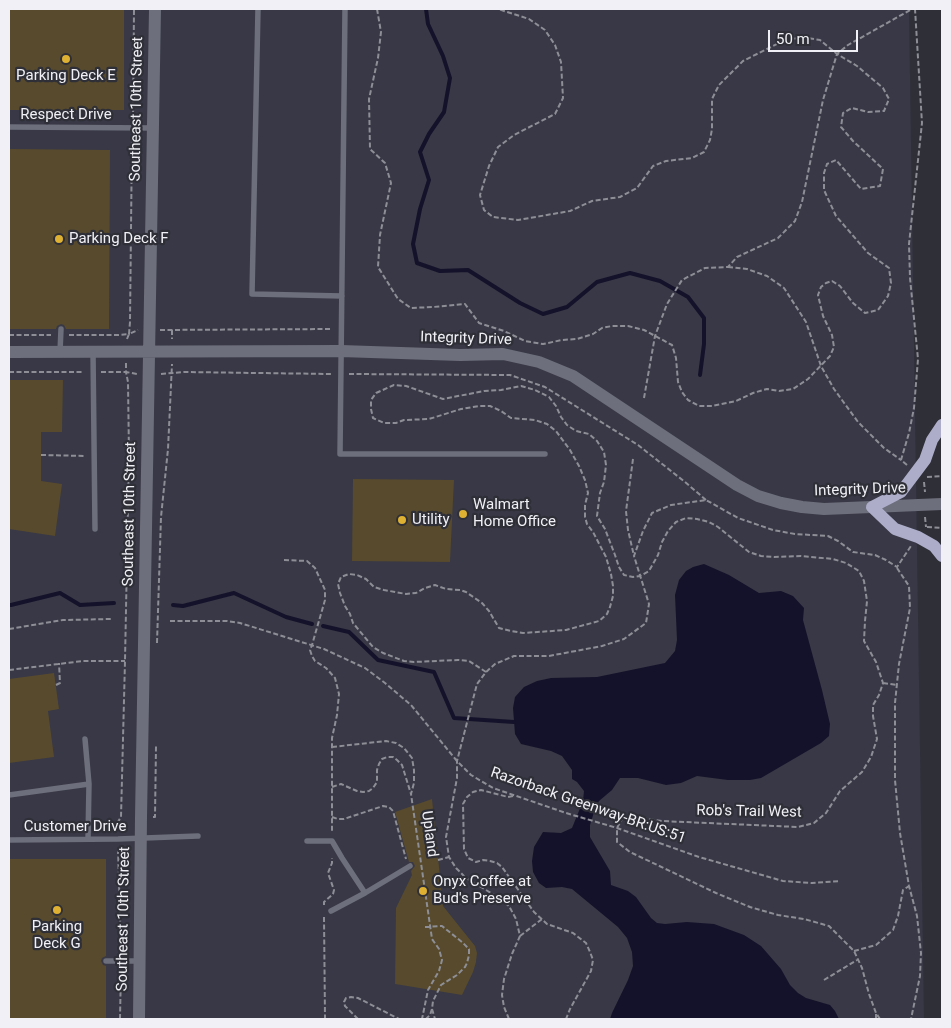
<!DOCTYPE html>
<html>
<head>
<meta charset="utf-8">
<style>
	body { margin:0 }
	#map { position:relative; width:951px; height:1028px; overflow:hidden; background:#2e2f37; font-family:Roboto,sans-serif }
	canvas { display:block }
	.frame { position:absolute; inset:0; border:10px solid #f0f0f6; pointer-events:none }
	.scale { position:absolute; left:768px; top:30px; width:90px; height:22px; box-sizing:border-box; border:2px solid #f0f0f6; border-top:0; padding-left:6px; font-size:15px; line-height:18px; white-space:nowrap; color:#f0f0f6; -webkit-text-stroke:4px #2e2f37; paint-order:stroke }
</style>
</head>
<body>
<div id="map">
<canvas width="951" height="1028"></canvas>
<div class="frame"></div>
<div class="scale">50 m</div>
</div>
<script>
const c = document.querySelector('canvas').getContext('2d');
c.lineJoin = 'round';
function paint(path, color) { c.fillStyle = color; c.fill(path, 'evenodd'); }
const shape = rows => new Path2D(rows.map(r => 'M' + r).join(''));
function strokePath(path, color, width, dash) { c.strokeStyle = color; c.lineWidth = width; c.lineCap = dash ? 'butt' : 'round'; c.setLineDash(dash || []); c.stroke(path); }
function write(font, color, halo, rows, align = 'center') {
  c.font = font + ' Roboto,sans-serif'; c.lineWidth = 4.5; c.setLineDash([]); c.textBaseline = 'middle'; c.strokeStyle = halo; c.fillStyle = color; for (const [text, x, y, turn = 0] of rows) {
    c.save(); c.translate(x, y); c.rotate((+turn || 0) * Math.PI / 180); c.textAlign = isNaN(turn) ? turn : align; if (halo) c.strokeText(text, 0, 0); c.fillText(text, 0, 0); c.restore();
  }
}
const built = shape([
	[9,9,909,9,924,1019,9,1019]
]);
const water = shape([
	[704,564,729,575,759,593,781,591,793,596,804,608,803,620,822,690,830,724,829,736,821,743,761,778,750,780,728,780,697,776,681,783,666,785,638,778,620,778,612,790,599,801,595,809,590,825,590,837,610,871,611,885,628,891,636,897,651,918,657,923,665,924,687,922,714,924,744,935,761,946,781,969,790,985,798,993,806,998,830,1005,835,1011,839,1019,610,1019,612,1013,628,980,633,966,632,952,627,938,618,927,572,889,562,887,546,888,539,883,533,872,532,861,534,847,543,832,561,833,572,828,583,801,584,791,577,782,572,779,572,770,562,756,551,751,521,744,515,734,513,708,515,697,524,687,537,681,551,678,597,677,665,663,675,651,677,640,675,595,679,580,686,571,693,567]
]);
const stream = shape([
	[426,9,428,24,443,56,450,78,444,112,429,134,420,152,429,180,420,209,413,244,417,263,440,271,468,270,520,303,543,314,567,307,597,282,630,273,660,281,688,297,704,318,704,344,700,375],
	[9,605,11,605,60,593,80,605,114,603],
	[173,605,183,606,234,593,286,617,312,624],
	[323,626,349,632,378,660,434,672,454,718,514,722]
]);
const building = shape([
	[9,9,124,9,124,110,9,110],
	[9,149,110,150,109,329,66,329,64,325,61,324,57,326,56,329,9,329],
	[9,380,63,380,62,432,41,432,41,481,62,484,55,536,9,529],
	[353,479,454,480,450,562,352,561],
	[54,673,59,709,48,711,54,757,9,763,9,679],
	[432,799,443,906,475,946,477,953,476,962,473,972,462,995,395,984,396,908,412,875,411,871,415,866,413,862,409,862,395,812],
	[9,859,106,859,106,956,102,958,101,961,103,965,106,966,106,1019,9,1019]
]);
const path = shape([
	[377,9,381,32,378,58,369,99,370,149,385,163,391,183,380,235,378,267,398,299,411,308,433,307,465,304,479,323,504,331,525,341,543,344,562,340,577,339,593,334,602,328,612,326,628,326,644,330,672,345,676,358,678,382,682,392,688,400,699,406,712,406,736,401,753,393,767,389,779,391,793,389,808,379,830,356,834,347,832,335,823,316,818,295,821,287,826,283,832,281,840,286,853,303,865,313,878,310,888,296,891,283,889,268,868,253,836,216,824,190,824,173,827,164,836,160,861,189,880,186,883,169,853,141,841,127,843,113,852,108,868,112,884,111,889,99,883,88,857,66,837,54,820,40,801,37,781,42,743,61,719,85,712,99,712,129,710,140,704,152,692,158,666,161,653,166,637,188,620,197,592,201,570,211,518,220,493,217,484,210,480,195,489,166,498,147,514,135,555,114,563,98,561,62,555,45,545,30,529,19,498,9],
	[133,120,134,9],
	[728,267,747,269,767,276,784,288,806,322,821,366,834,389,858,422,884,448,901,460],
	[160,330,332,329],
	[172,330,172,339],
	[9,335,51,335],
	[69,335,118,335,129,334,130,322,132,137],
	[127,339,129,334,138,330],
	[126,363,126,372,137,374],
	[9,372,84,372],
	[101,372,126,372,128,382,129,456,125,661,121,817,116,825,117,832],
	[161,374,184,372,331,374],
	[349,374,510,375,545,387,638,445,685,482,706,500],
	[644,398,655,336,667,304,682,280,705,268,728,267,737,257,778,238,795,221,802,202,823,100,837,54,848,45,912,9],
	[41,455,86,456],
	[633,459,626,511,628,530,634,556],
	[907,465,901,460,909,433,914,408,918,359,910,278,909,244,922,123,915,9],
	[927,477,942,476],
	[924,482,925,492],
	[925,517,926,527],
	[927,527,942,528],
	[284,560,307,561,315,568,325,590,325,600,312,645,310,650,312,656,315,661,326,668,335,678,339,694,337,715,332,738,332,831],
	[897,568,909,586,910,608,899,664,895,703,895,780,900,833,909,886,917,916,921,953,920,976,911,1019],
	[170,621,227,621,240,623,324,649,365,668,385,683,411,705,457,761,471,775,493,788,566,813,617,828,699,857,783,881,812,883,840,881],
	[9,629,63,620,111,619],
	[157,643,161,517,168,449,172,364],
	[9,670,83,661,125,661],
	[486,672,469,661,458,660,414,662,404,661,383,653,373,647,353,623,350,614,345,606,340,593,338,584,341,577,349,574,357,575,366,579,374,587,384,590,406,594,416,593,425,588,435,585,446,589,460,590,466,592,482,603,489,611,499,628,511,631,523,633,566,630,599,621,607,614,610,607,613,596,613,586,611,574,606,557,593,532,587,524,585,517,585,505,588,493,585,480,579,466,570,450,556,431,547,424,535,420,511,418,501,411,490,406,479,406,461,409,429,419,404,420,396,423,384,423,373,418,371,409,371,400,376,393,394,385,406,386,443,399,484,391,501,390,521,386,535,390,549,397,556,406,561,417,567,425,576,431,589,434,597,441,604,452,606,465,604,482,600,493,597,516,605,529,615,555,619,567,624,575,633,577,640,576,649,571,658,555,662,542,668,531,676,522,686,518,697,519,709,522,718,527,749,552,761,556,774,557,801,556,833,559,846,563,859,571,864,581,867,601,865,621,864,641,876,662,883,683,879,695,873,705,873,716,877,739,871,757,862,772,840,791,826,813,814,823,798,827,662,821,641,818,622,819,617,828,617,842,630,852,716,893,750,907,778,915,804,919,829,926,854,951,862,968,869,994,876,1013,880,1019],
	[883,683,897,685],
	[56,685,60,683,59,663],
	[332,747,386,741,396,743,404,748,412,758,414,770,414,783,411,794,432,939,439,949,442,960,439,971,428,990,422,1019],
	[332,787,341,784,357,791,363,792,369,791,373,788,377,782,377,770,379,764,382,759,387,757,393,757,397,760,402,765,411,794],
	[513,796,508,797,481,790,473,792,467,797,463,804,464,849,468,858,476,862,483,860,490,861,497,863,502,867,534,912,547,924,573,933,586,943,590,952,593,960,591,971,570,1009,566,1019],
	[153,817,155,817,156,746],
	[332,817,338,819,344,819,383,806,389,807,393,811,406,859],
	[118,849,121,951],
	[438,860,449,857],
	[324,905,324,902,333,894,334,890,328,873,332,863,332,858],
	[324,917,325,1018,326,1019],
	[425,927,442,926,462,942,469,949,469,955,467,963,465,967,457,975,441,985,433,1001,432,1009,430,1015,426,1019],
	[520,936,542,919],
	[854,951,876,945,893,930,898,916,903,890,909,886],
	[824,980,857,960],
	[432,1009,435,1019],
	[120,1019,121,969],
	[358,1019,345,1006,344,1002,346,998,351,997,358,998,399,1019],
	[509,1019,504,1007,502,995,504,979,512,954,520,936,516,919,509,906,496,896,466,878,456,868,449,857,446,837,457,778,457,761,477,684,486,672,495,664,514,656,549,656,602,646,624,639,646,623,649,604,634,556,643,531,652,513,671,505,706,500,738,518,773,530,795,534,828,536,838,541,853,552,875,555,886,560,897,567,911,546],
	[876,1019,876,1013]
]);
const service = shape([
	[258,9,252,294,342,296],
	[345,9,340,454,545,454],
	[9,127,153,128],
	[60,352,61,329],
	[93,352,95,529],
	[85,739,89,784],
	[9,795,89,784,88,839],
	[9,840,118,839,198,836],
	[307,841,332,841,342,858,365,893,410,866],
	[331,911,365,893],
	[106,961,139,961]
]);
const tertiary = shape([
	[9,352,341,351,460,355,503,354,539,362,573,376,737,485,758,496,781,503,802,507,824,509,942,504],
	[139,1019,141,817,155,9]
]);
const primary = shape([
	[942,425,932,440,925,460,901,492,872,507,895,529,918,537,934,546,942,556]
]);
const markers = [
	[66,59,5,"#deb133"],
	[59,239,5,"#deb133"],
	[463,514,5,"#deb133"],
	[402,520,5,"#deb133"],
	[423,891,5,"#deb133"],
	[57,910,5,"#deb133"]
];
const poiNames = [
	["Parking Deck E",66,76,"center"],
	["Parking Deck F",69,239],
	["Walmart",473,505],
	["Home Office",473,522],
	["Utility",412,520],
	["Onyx Coffee at",433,882],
	["Bud's Preserve",433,899],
	["Parking",57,927,"center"],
	["Deck G",57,944,"center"]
];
const streetNames = [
	["Southeast 10th Street",137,109,-89],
	["Respect Drive",66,115],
	["Integrity Drive",466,339,2],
	["Integrity Drive",860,490,-2],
	["Southeast 10th Street",130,514,-89],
	["Razorback Greenway-BR:US:51",588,806,19],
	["Rob's Trail West",749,812,1],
	["Customer Drive",75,827],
	["Upland",429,834,82],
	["Southeast 10th Street",124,919,-89]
];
paint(built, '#383846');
paint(water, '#14122a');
strokePath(stream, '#14122a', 4);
paint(building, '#574a2d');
strokePath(path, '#8e8f96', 2, [5, 2.5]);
strokePath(service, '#6e6f7c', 5.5);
strokePath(tertiary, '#6e6f7c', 12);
strokePath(primary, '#adadc9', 12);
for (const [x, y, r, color] of markers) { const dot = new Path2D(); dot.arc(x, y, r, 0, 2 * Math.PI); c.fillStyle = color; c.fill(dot); strokePath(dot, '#2e2f37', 2); }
write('15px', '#f0f0f6', '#2e2f37', poiNames, 'left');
write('15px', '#f0f0f6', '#2e2f37', streetNames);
</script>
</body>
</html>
